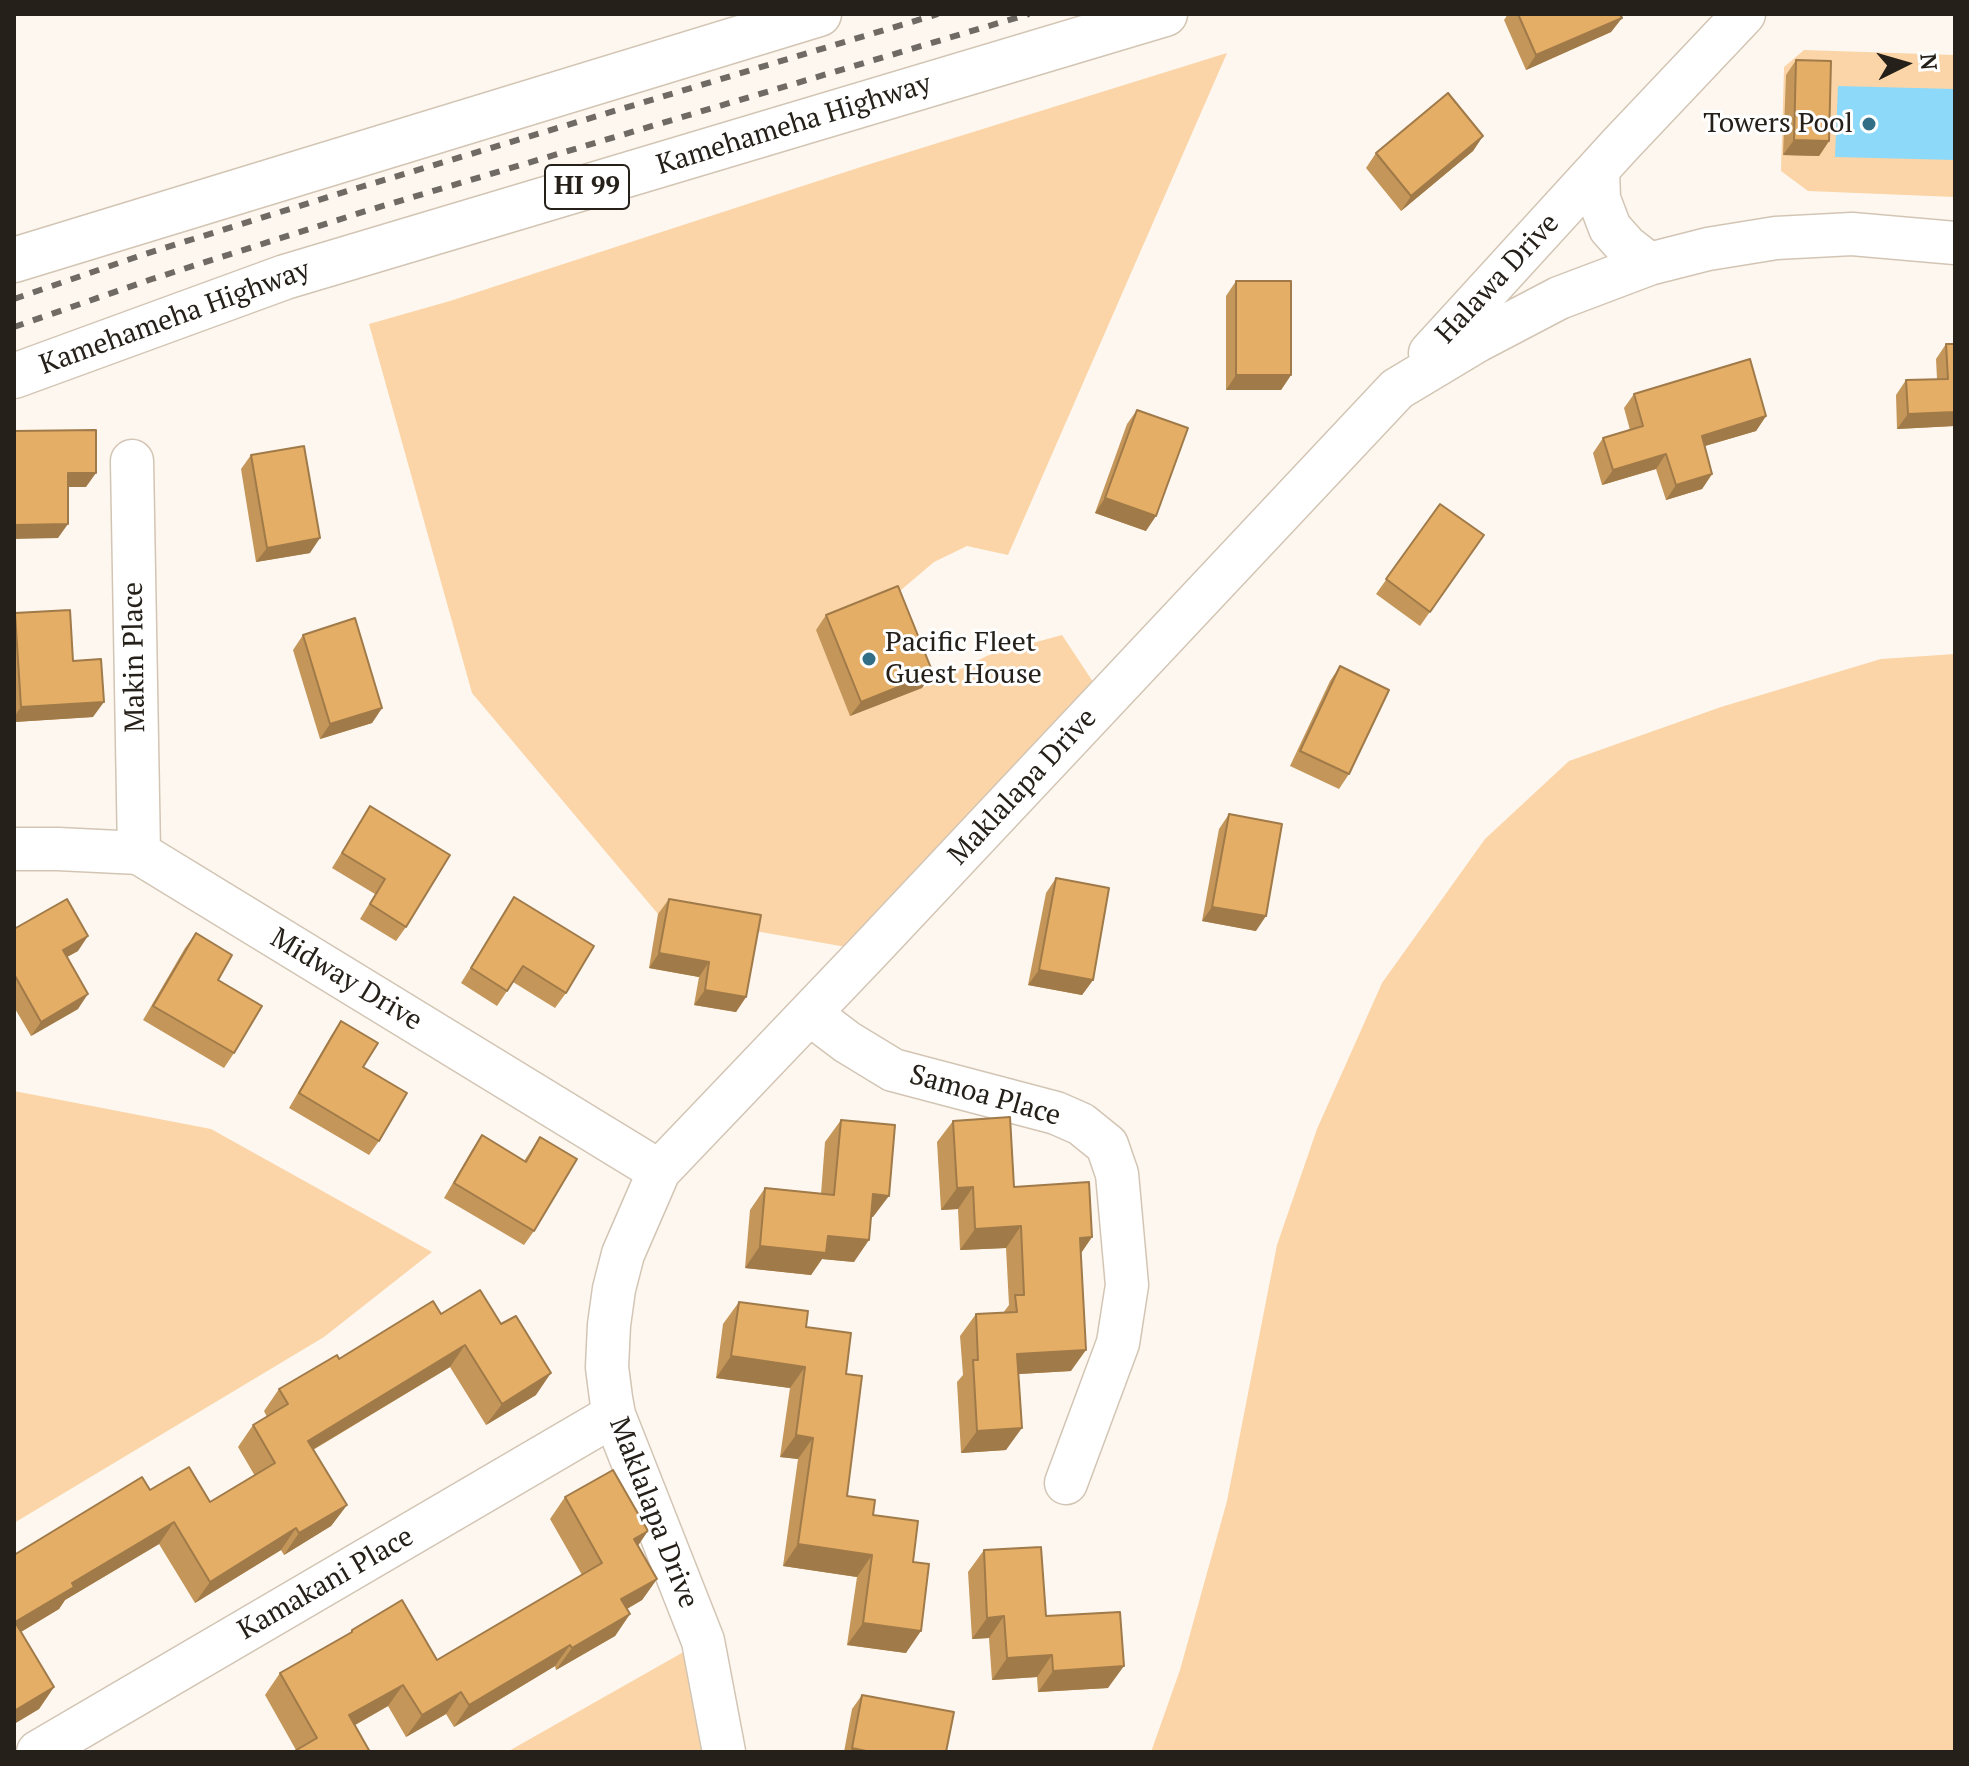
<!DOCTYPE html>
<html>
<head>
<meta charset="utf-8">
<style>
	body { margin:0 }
	#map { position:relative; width:1969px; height:1766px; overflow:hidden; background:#fdf7f0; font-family:"PT Serif",serif }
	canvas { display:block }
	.frame { position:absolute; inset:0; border:16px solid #252019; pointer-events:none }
	.north { position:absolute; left:1865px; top:24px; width:80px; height:80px; -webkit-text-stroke:6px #fff; paint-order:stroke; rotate:85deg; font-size:22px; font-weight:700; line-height:32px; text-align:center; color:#252019 }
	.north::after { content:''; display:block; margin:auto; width:28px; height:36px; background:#252019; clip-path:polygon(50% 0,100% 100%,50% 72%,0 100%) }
</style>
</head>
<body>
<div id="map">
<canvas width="1969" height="1766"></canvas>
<div class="frame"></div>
<div class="north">N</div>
</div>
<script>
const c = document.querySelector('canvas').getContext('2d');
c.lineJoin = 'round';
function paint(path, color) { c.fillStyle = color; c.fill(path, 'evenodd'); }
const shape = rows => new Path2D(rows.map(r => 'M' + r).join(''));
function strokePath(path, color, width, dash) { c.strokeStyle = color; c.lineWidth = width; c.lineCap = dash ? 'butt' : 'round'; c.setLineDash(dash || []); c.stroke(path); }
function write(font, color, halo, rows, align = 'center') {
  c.font = font + ' "PT Serif",serif'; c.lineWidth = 6; c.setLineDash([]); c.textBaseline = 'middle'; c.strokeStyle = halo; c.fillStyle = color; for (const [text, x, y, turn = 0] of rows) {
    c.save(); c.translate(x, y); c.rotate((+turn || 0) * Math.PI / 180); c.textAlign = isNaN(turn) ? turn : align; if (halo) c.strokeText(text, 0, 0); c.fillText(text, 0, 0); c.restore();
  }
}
const green = shape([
	[1804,50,1955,55,1955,197,1808,191,1781,171,1784,67],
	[1227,53,1008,555,967,546,934,562,888,601,850,716,922,688,989,655,1062,635,1105,700,869,951,658,914,472,693,369,324,450,301,867,165],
	[1955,654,1955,1752,1151,1752,1180,1670,1227,1501,1277,1245,1317,1129,1382,983,1485,839,1569,761,1721,707,1881,659],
	[14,1091,211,1129,432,1252,324,1337,14,1523],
	[703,1641,725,1752,507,1752]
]);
const water = shape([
	[1838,86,1955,89,1955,160,1835,157]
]);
const minor = shape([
	[1598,170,1599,199,1610,228,1626,246,1649,264],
	[1430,353,1621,144,1744,14],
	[132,461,139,853],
	[14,849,58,849,139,853,659,1171],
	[810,1014,847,1042,893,1070,1056,1113,1081,1124,1107,1145,1117,1174,1127,1285,1118,1343,1066,1483],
	[38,1752,614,1415],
	[724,1752,703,1641,614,1415,611,1398,607,1367,609,1325,614,1289,623,1254,659,1171,869,951,1397,389,1477,341,1559,298,1649,264,1708,249,1776,238,1852,234,1955,243]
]);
const primary = shape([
	[14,260,819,14],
	[14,376,285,277,1165,14]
]);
const rail = shape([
	[14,299,142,255,354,189,938,14],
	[14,327,152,279,366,211,1029,14]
]);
const wall = shape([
	[1508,14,1620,14,1622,18,1611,32,1526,70,1504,20],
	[1796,60,1829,141,1819,156,1783,155,1786,75],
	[1483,136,1473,151,1401,211,1366,168,1376,153],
	[1236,281,1291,375,1281,390,1226,390,1226,296],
	[1946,344,1955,344,1955,456,1954,426,1897,429,1896,395,1906,380,1937,379,1936,359],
	[1634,394,1766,416,1756,431,1705,446,1712,474,1702,489,1666,500,1656,469,1602,485,1593,453,1603,438,1630,430,1624,408],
	[1137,410,1146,531,1095,513,1127,424],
	[251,455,310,553,256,562,241,469],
	[1440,504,1484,535,1420,626,1376,594],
	[15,613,73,661,93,717,14,722,14,615],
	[826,615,933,673,922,688,850,716,816,630],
	[303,635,382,708,372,723,320,739,293,650],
	[1340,666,1349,774,1339,789,1290,766,1330,681],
	[370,806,406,927,396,941,360,919,375,894,332,868],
	[1229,814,1256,931,1202,921,1219,829],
	[1056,878,1093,980,1082,995,1028,985,1046,893],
	[514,897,566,993,555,1008,513,982,497,1006,461,983],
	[669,899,746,997,736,1012,694,1005,699,977,649,968,658,914],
	[14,929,78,951,67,957,78,1009,31,1036,14,1007],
	[196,933,218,980,234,1053,224,1068,143,1020,185,948],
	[341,1021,363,1067,379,1141,369,1155,289,1108,331,1036],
	[841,1120,873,1217,871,1217,854,1262,822,1259,811,1275,745,1268,750,1210,765,1188,821,1194,825,1142],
	[953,1121,1014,1187,1092,1237,1081,1253,1071,1371,1018,1374,1006,1450,961,1453,957,1382,963,1375,960,1336,976,1314,1003,1313,1009,1305,1006,1248,960,1250,958,1209,941,1210,937,1142],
	[482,1135,524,1161,540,1137,534,1231,524,1245,444,1198,472,1150],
	[739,1302,806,1327,846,1374,847,1496,873,1515,913,1562,906,1653,847,1645,857,1577,783,1566,798,1459,780,1457,790,1388,716,1378,723,1324],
	[441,1314,536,1395,486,1425,450,1367,313,1450,347,1505,331,1526,284,1555,281,1550,195,1603,159,1544,65,1600,59,1609,21,1632,54,1687,39,1709,14,1724,14,1555,150,1490,210,1502,255,1476,238,1447,253,1425,267,1417,264,1411,279,1389,339,1359],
	[565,1497,638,1546,657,1579,642,1600,627,1609,630,1614,615,1636,556,1670,555,1666,454,1727,446,1714,406,1737,388,1706,355,1725,296,1750,265,1695,280,1673,349,1634,352,1630,437,1660,582,1575,550,1519],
	[984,1550,1108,1688,1038,1692,1037,1677,992,1680,989,1638,972,1639,968,1572],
	[862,1695,946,1752,844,1752,852,1709]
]);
const shadedWall = shape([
	[1622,18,1611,32,1526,70,1536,55],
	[1483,136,1473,151,1401,211,1411,196],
	[1794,140,1829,141,1819,156,1783,155],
	[1236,375,1291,375,1281,390,1226,390],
	[1955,412,1955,424,1954,426,1897,429,1908,414],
	[1766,416,1756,431,1691,450,1702,436],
	[1666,454,1656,469,1602,485,1613,470],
	[68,473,96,473,86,487,57,487],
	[1712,474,1702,489,1666,500,1676,485],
	[1105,498,1156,516,1146,531,1095,513],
	[68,524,58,538,14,539,14,525],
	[320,538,310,553,256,562,267,548],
	[933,673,922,688,850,716,861,702],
	[104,702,93,717,14,722,14,717,21,707],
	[382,708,372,723,320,739,330,724],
	[1212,907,1266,916,1256,931,1202,921],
	[88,936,78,951,52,965,63,950],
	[659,953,709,962,699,977,649,968],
	[1039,970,1093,980,1082,995,1028,985],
	[705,990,746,997,736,1012,694,1005],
	[88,994,78,1009,31,1036,41,1022],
	[973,1187,958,1209,941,1210,957,1188],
	[873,1194,889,1196,873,1217,858,1216],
	[1021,1226,1006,1248,960,1250,975,1229],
	[828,1236,869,1240,854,1262,822,1259,811,1275,745,1268,760,1246],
	[1092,1237,1077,1259,1080,1238],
	[465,1345,450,1367,292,1462,308,1441],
	[1086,1350,1071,1371,1002,1375,1017,1354],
	[731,1356,805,1367,790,1388,716,1378],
	[551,1373,536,1395,486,1425,502,1404],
	[1022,1428,1006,1450,961,1453,977,1431],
	[796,1435,813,1438,798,1459,780,1457],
	[347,1505,331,1526,284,1555,299,1533],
	[174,1522,159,1544,65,1600,59,1609,14,1636,15,1622,72,1583],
	[296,1528,281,1550,195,1603,210,1582],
	[648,1531,633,1553,634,1539],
	[798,1544,872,1555,857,1577,783,1566],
	[657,1579,642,1600,606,1621,621,1599],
	[630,1614,615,1636,556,1670,572,1648],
	[1004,1616,989,1638,972,1639,987,1618],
	[863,1623,921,1631,906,1653,847,1645],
	[570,1645,555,1666,454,1727,469,1705],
	[1052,1655,1037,1677,992,1680,1007,1658],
	[1124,1666,1108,1688,1038,1692,1053,1671],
	[403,1685,388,1706,334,1737,349,1715],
	[54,1687,39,1709,14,1724,14,1711],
	[461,1692,446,1714,406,1737,422,1715],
	[852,1748,871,1752,850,1752]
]);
const building = shape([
	[1518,14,1620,14,1622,18,1536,55,1518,14],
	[1796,60,1831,61,1829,141,1794,140,1796,60],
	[1448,93,1483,136,1411,196,1376,153,1448,93],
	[1236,281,1291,281,1291,375,1236,375,1236,281],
	[1946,344,1955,344,1955,412,1908,414,1906,380,1948,379,1946,344],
	[1750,359,1766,416,1702,436,1712,474,1676,485,1666,454,1613,470,1603,438,1643,426,1634,394,1750,359],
	[1137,410,1188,428,1156,516,1105,498,1137,410],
	[96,430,96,473,68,473,68,524,14,525,14,431,96,430],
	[304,446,320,538,267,548,251,455,304,446],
	[1440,504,1484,535,1430,612,1386,579,1440,504],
	[898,586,933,673,861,702,826,615,898,586],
	[70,610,73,661,101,659,104,702,21,707,15,613,70,610],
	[355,618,382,708,330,724,303,635,355,618],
	[1340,666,1389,690,1349,774,1300,751,1340,666],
	[370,806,450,855,406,927,370,904,385,879,342,853,370,806],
	[1229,814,1282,824,1266,916,1212,907,1229,814],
	[1056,878,1109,888,1093,980,1039,970,1056,878],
	[514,897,594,946,566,993,523,966,507,991,471,968,514,897],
	[67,899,88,936,63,950,88,994,41,1022,14,974,14,929,67,899],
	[669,899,761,915,746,997,705,990,709,962,659,953,669,899],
	[196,933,232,955,218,980,262,1006,234,1053,153,1006,196,933],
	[341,1021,378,1043,363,1067,407,1093,379,1141,299,1093,341,1021],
	[1010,1117,1014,1187,1089,1182,1092,1237,1080,1238,1086,1350,1017,1354,1022,1428,977,1431,973,1360,978,1360,976,1314,1017,1312,1015,1295,1024,1295,1021,1226,975,1229,973,1187,957,1188,953,1121,1010,1117],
	[841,1120,895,1125,889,1196,873,1194,869,1240,828,1236,826,1253,760,1246,765,1188,834,1195,841,1120],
	[482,1135,526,1162,540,1137,577,1159,534,1231,454,1183,482,1135],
	[480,1290,501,1324,516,1316,551,1373,502,1404,465,1345,308,1441,347,1505,299,1533,296,1528,210,1582,174,1522,72,1583,74,1587,15,1622,54,1687,14,1711,14,1555,142,1477,150,1490,189,1467,210,1502,275,1463,253,1425,288,1404,279,1389,337,1355,339,1359,433,1301,441,1314,480,1290],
	[739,1302,808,1311,806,1327,851,1333,846,1374,862,1376,847,1496,875,1500,873,1515,918,1521,913,1562,929,1564,921,1631,863,1623,872,1555,798,1544,813,1438,796,1435,805,1367,731,1356,739,1302],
	[613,1470,648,1531,634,1539,657,1579,621,1599,630,1614,572,1648,570,1645,469,1705,461,1692,422,1715,403,1685,349,1715,370,1752,293,1752,317,1738,280,1673,352,1632,352,1630,402,1600,437,1660,602,1563,565,1497,613,1470],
	[1041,1547,1046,1616,1120,1612,1124,1666,1053,1671,1052,1655,1007,1658,1004,1616,987,1618,984,1550,1041,1547],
	[862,1695,954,1712,946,1752,871,1752,852,1748,862,1695]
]);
const markers = [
	[1869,124,8,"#326e86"],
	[869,659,8,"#326e86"]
];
const shields = [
	[587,187,84]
];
const shieldNames = [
	["HI 99",587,187]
];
const poiNames = [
	["Towers Pool",1853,124],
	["Pacific Fleet",885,643,"left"],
	["Guest House",885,675,"left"]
];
const streetNames = [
	["Kamehameha Highway",794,125,-17],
	["Halawa Drive",1498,279,-47],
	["Kamehameha Highway",175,318,-20],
	["Makin Place",135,657,-91],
	["Maklalapa Drive",1023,787,-47],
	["Midway Drive",346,980,31],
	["Samoa Place",985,1096,16],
	["Maklalapa Drive",653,1513,69],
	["Kamakani Place",326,1584,-30]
];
paint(green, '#fbd5a7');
paint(water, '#8dd9f9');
strokePath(minor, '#d3c5b4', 45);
strokePath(primary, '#d3c5b4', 47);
strokePath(minor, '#fff', 42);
strokePath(primary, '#fff', 44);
strokePath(rail, '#6f6a63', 6, [10, 10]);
paint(wall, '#c49659');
paint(shadedWall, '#a07a48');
paint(building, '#e4ae67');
strokePath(building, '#a07a48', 2);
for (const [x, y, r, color] of markers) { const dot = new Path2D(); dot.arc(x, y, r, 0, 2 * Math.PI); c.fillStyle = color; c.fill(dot); strokePath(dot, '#fff', 3); }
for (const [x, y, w] of shields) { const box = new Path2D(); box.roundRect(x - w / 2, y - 22, w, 44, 6); c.fillStyle = '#fff'; c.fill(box); strokePath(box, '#252019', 2); }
write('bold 26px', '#252019', null, shieldNames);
write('28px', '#252019', '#fff', poiNames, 'right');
write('28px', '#252019', '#fff', streetNames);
</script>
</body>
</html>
